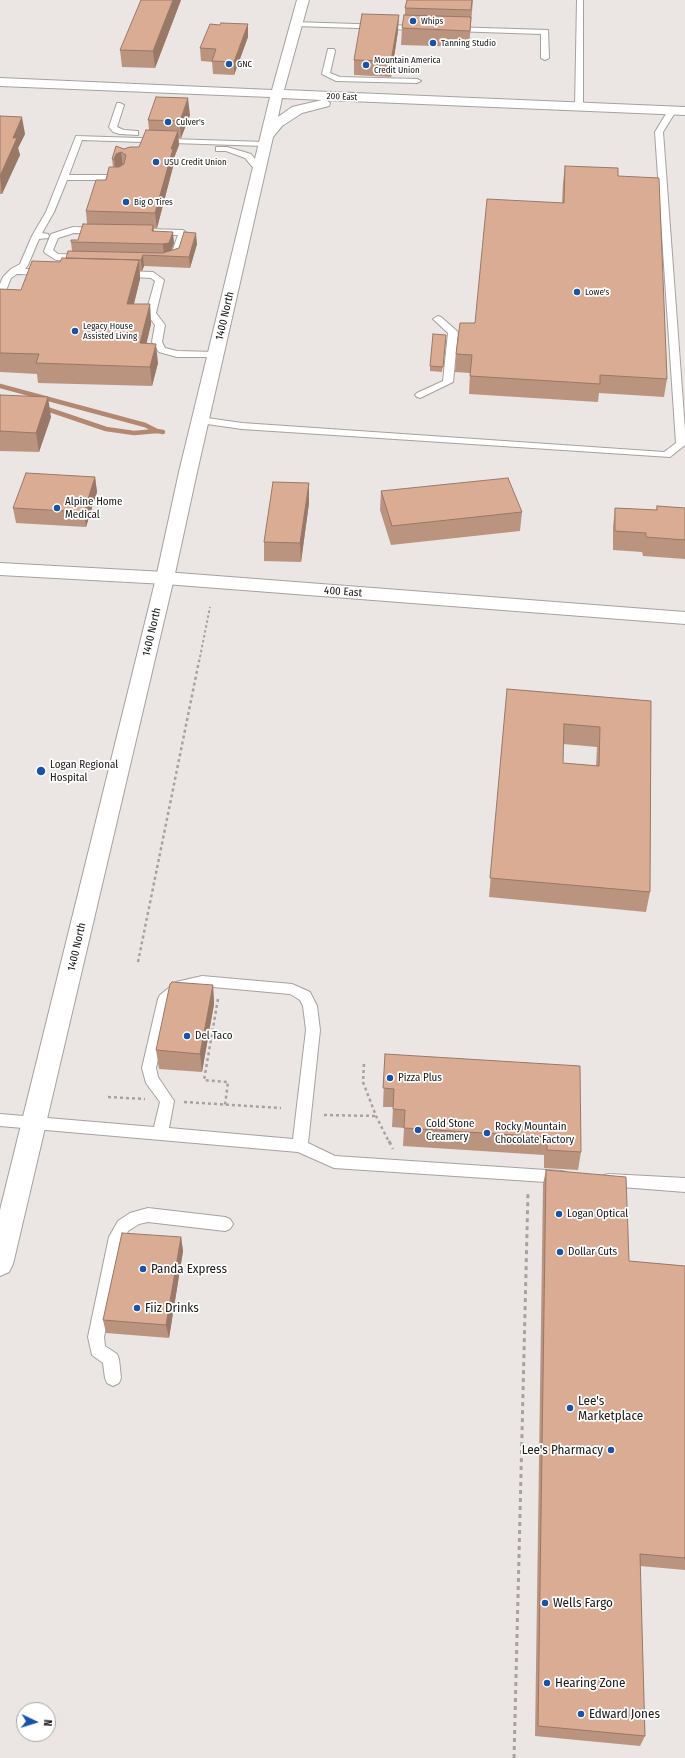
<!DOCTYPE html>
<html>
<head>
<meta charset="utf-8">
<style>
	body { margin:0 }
	#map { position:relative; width:685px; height:1758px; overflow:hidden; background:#ebe6e3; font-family:"Fira Sans Condensed",sans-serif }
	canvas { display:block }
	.north { position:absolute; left:16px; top:1702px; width:40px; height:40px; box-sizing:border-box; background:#fff; border:1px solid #a7a6a5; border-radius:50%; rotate:94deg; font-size:11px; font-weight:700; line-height:16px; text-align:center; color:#22201f }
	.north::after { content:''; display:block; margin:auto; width:14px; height:18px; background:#1a53a4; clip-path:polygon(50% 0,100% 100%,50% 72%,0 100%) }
</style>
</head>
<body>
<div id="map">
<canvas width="685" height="1758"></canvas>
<div class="north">N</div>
</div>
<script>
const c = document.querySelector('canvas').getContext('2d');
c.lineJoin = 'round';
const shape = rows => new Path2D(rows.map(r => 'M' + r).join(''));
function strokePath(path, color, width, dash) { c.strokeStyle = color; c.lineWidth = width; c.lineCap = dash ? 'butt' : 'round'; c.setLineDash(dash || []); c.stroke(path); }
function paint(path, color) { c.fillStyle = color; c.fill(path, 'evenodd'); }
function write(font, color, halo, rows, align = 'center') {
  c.font = font + ' "Fira Sans Condensed",sans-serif'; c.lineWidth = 3.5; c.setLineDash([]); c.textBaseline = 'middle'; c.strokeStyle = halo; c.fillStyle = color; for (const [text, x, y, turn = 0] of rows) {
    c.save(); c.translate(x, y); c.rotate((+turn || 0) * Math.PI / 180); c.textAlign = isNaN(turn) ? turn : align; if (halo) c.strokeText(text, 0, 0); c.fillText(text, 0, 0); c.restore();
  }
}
const stream = shape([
	[0,386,145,425,157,431,163,432],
	[44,408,106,429,134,433,157,431]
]);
const pathFar2 = shape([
	[199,662,210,607]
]);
const pathFar1 = shape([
	[138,962,199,661],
	[218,999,204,1080,228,1082,225,1105],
	[364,1064,363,1082,376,1116,389,1142],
	[108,1097,145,1099],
	[184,1102,281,1108],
	[324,1115,376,1116]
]);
const path = shape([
	[389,1141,393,1149],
	[514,1758,528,1191]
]);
const service = shape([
	[577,0,583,0,583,107,579,109,575,107,577,0],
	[293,22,419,26,423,28,419,30,296,26,293,26,293,22],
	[450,27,548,30,549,58,545,60,541,58,541,34,453,31,449,29,450,27],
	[328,49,334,49,335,51,330,73,340,77,417,79,421,81,417,83,336,81,322,74,328,49],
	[117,103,120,103,124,105,117,127,124,130,138,131,138,135,120,134,113,132,109,127,117,103],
	[669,109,675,109,676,111,663,132,685,430,685,445,670,457,242,429,200,423,195,420,200,417,242,423,664,452,676,443,655,132,669,109],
	[76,136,265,142,269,144,265,146,82,140,69,175,117,175,121,173,125,175,124,178,120,180,67,180,54,212,42,233,48,234,49,236,48,238,39,239,28,265,25,269,45,269,49,272,45,275,17,274,11,278,5,293,0,293,0,284,3,277,11,269,20,264,32,236,46,212,76,136],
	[216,147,227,147,251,154,263,169,262,171,256,171,245,158,226,151,216,151,216,147],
	[73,227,183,230,187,233,178,259,164,263,56,260,45,253,44,251,51,234,73,227],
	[74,233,178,235,171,255,164,257,58,254,53,250,58,238,74,233],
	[122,271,153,272,164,280,156,313,165,325,162,342,165,348,177,351,216,352,221,355,219,357,177,357,159,352,152,342,155,325,146,313,155,281,151,278,119,276,118,274,119,272,122,271],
	[438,316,441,317,458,332,453,382,420,398,417,397,415,395,417,393,443,381,448,333,433,319,438,316],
	[202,976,292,984,310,992,317,1006,320,1030,308,1143,335,1156,561,1171,566,1172,569,1177,566,1182,561,1183,334,1168,298,1152,0,1126,0,1114,154,1127,160,1102,146,1083,142,1068,158,999,160,995,176,982,202,976],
	[202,986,290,994,300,1000,303,1006,306,1030,293,1139,169,1128,174,1101,158,1077,156,1068,171,1002,185,990,202,986],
	[609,1174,685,1178,685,1192,609,1186,604,1185,601,1180,604,1175,609,1174],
	[148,1208,225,1217,230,1219,233,1224,230,1229,225,1231,148,1222,139,1224,128,1231,125,1238,104,1337,105,1346,117,1354,119,1359,121,1378,119,1383,113,1386,107,1383,105,1378,103,1363,92,1355,88,1337,109,1237,118,1221,130,1213,148,1208]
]);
const tertiary = shape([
	[0,563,165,572,685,612,685,624,165,584,0,575,0,563]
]);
const secondary = shape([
	[297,0,309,0,284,90,685,107,685,115,326,100,330,103,329,106,302,113,282,126,273,137,197,472,174,578,13,1264,9,1272,0,1276,0,1210,156,578,179,472,270,97,0,86,0,78,272,90,297,0],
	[282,98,322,100,292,107,278,117,282,98]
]);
const wall = shape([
	[181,0,155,68,122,67,120,50],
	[473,0,469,47,401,45,402,28,405,15,405,8],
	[248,24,248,37,234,75,213,74,212,62,201,61,200,48,220,25],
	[398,31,391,77,354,75,354,60],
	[190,115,181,138,178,138,179,145,174,158,174,163,157,228,154,228,154,231,174,243,171,251,197,244,190,268,144,266,142,271,140,271,140,279,134,304,150,304,151,324,146,344,158,363,152,386,38,383,37,374,0,372,0,289,21,290,66,258,72,251,71,242,78,240,87,224,86,211,113,167,112,159,124,149,139,147,149,130,148,120],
	[0,116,25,134,18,148,20,155,2,194,0,194],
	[565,166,618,176,667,379,664,397,599,393,598,402,469,394,470,373,455,372,456,354,475,323,562,203,563,183],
	[446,340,442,372,430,371,430,366],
	[0,395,51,417,39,452,0,451],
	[95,477,97,492,86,527,16,523,13,508],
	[309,483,309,503,301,562,264,561,264,542],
	[381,491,522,512,520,531,391,545,380,510],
	[657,506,685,508,685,559,643,556,642,552,613,550,613,527,615,508,656,510],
	[507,689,651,701,650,892,646,912,489,897],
	[563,744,597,747,596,766,563,763],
	[213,985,214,1004,202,1072,159,1069,156,1050],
	[385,1054,581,1152,578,1170,544,1168,544,1155,403,1146,404,1128,392,1127,393,1107,383,1107],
	[546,1170,629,1261,685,1266,685,1570,640,1566,645,1736,640,1746,535,1736,543,1184],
	[181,1237,183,1251,169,1338,106,1333,103,1320]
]);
const shadedWall = shape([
	[173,0,181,0,155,68,153,51],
	[399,15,398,31,391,77,391,61],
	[248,24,248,37,234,75,234,62],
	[188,98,190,115,181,138,180,121],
	[22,117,25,134,18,148,20,155,2,194,0,176,13,138],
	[178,131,179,145,174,158,174,163,157,228,155,213,171,149],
	[121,152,123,167,116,174,114,159,116,154],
	[173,232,174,243,170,254,164,255,163,244],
	[196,233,197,244,190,268,189,257],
	[143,255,144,266,142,271,141,260],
	[139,260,140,279,129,323,127,304],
	[150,304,151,324,142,363,140,343],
	[156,344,158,363,152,386,150,367],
	[48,397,51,417,39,452,36,433],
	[95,477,97,492,86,527,84,512],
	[309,483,309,503,301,562,300,543],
	[213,985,214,1004,202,1072,200,1054],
	[181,1237,183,1251,169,1338,166,1325]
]);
const building = shape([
	[141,0,173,0,153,51,120,50,141,0],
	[407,0,472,0,471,10,405,8,407,0],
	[362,14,399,15,391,61,354,60,362,14],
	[404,15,471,17,470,31,402,28,404,15],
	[221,23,248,24,234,62,212,61,216,49,200,48,210,24,220,25,221,23],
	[156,97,188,98,180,121,148,120,156,97],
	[0,116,22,117,13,138,17,138,0,176,0,116],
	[146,130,178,131,171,149,173,149,155,213,86,211,96,180,106,180,109,167,119,167,124,164,126,155,121,152,116,154,114,159,112,159,116,146,124,149,130,147,139,147,146,130],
	[565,166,618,168,618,176,659,178,667,379,600,375,600,384,470,376,472,355,456,354,460,323,475,323,487,199,564,203,565,166],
	[83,224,153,225,152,231,173,232,169,243,163,244,71,242,71,240,78,240,83,224],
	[184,232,196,233,189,257,143,255,141,260,66,258,68,251,163,253,179,248,184,232],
	[62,258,139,260,127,304,150,304,140,343,156,344,150,367,36,363,39,354,0,353,0,289,21,290,32,261,60,262,62,258],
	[433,334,446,335,443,367,430,366,433,334],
	[0,395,48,397,36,433,0,431,0,395],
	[26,473,95,477,84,512,13,508,26,473],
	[508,478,522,512,392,526,381,491,508,478],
	[273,482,309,483,300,543,264,542,273,482],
	[657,506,685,508,685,540,646,537,646,533,615,531,615,508,657,510,657,506],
	[507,689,651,701,650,892,490,878,507,689],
	[564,724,600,727,599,766,563,763,564,724],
	[172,982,213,985,200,1054,156,1050,170,984,172,982],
	[385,1054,580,1066,581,1152,547,1150,547,1137,404,1128,405,1110,393,1109,394,1089,383,1088,385,1054],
	[546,1170,626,1177,629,1261,685,1266,685,1558,640,1554,645,1736,538,1726,546,1170],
	[122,1233,181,1237,166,1325,103,1320,122,1233]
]);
const markers = [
	[413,21,4,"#1a53a4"],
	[433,43,4,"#1a53a4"],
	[229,64,4,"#1a53a4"],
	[366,65,4,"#1a53a4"],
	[168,122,4,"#1a53a4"],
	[156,162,4,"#1a53a4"],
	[126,202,4,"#1a53a4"],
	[577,292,4,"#1a53a4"],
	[75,331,4,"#1a53a4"],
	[57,508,4,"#1a53a4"],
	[41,771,5,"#1a53a4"],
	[187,1036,4,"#1a53a4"],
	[390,1078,4,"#1a53a4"],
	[418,1130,4,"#1a53a4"],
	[487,1133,4,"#1a53a4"],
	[559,1214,4,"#1a53a4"],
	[560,1252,4,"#1a53a4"],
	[143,1269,4,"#1a53a4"],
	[137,1308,4,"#1a53a4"],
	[570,1408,4,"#1a53a4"],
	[611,1450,4,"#1a53a4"],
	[545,1603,4,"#1a53a4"],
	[547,1683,4,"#1a53a4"],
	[581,1714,4,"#1a53a4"]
];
const farPoinames = [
	["Whips",421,21],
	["Tanning Studio",441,43],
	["Mountain America",374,60],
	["Credit Union",374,70],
	["GNC",237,64],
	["Culver's",176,122],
	["USU Credit Union",164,162],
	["Big O Tires",134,202],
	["Lowe's",585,292],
	["Legacy House",83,326],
	["Assisted Living",83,336]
];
const farStreetnames = [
	["200 East",342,97,2]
];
const streetNames = [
	["1400 North",225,316,-77],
	["400 East",343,592,4],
	["1400 North",152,632,-77],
	["1400 North",77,947,-77]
];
const poiNames = [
	["Alpine Home",65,502],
	["Medical",65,515],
	["Logan Regional",50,765],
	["Hospital",50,778],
	["Del Taco",195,1036],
	["Pizza Plus",398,1078],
	["Cold Stone",426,1124],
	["Creamery",426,1137],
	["Rocky Mountain",495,1127],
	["Chocolate Factory",495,1140],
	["Logan Optical",567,1214],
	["Dollar Cuts",568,1252]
];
const nearPoinames = [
	["Panda Express",151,1269],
	["Fiiz Drinks",145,1308],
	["Lee's",578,1401],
	["Marketplace",578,1416],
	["Lee's Pharmacy",603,1450,"right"],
	["Wells Fargo",553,1603],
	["Hearing Zone",555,1683],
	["Edward Jones",589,1714]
];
strokePath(stream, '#b38770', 4.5);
strokePath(service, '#a6a19f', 2);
strokePath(tertiary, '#a6a19f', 2);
strokePath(secondary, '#a6a19f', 2);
strokePath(pathFar2, '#a6a29f', 2, [2.5, 2.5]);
strokePath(pathFar1, '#a6a29f', 2.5, [3, 3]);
strokePath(path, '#a6a29f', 3, [4, 4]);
paint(service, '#fff');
paint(tertiary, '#fff');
paint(secondary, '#fff');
paint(wall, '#bb947f');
paint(shadedWall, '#997868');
paint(building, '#daac94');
strokePath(building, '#997868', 1);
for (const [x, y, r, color] of markers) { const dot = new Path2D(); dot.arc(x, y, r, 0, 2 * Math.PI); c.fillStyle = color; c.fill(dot); strokePath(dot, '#fff', 1.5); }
write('9px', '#22201f', '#fff', farPoinames, 'left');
write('9px', '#22201f', '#fff', farStreetnames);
write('11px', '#22201f', '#fff', streetNames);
write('11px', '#22201f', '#fff', poiNames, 'left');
write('13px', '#22201f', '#fff', nearPoinames, 'left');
</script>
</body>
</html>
